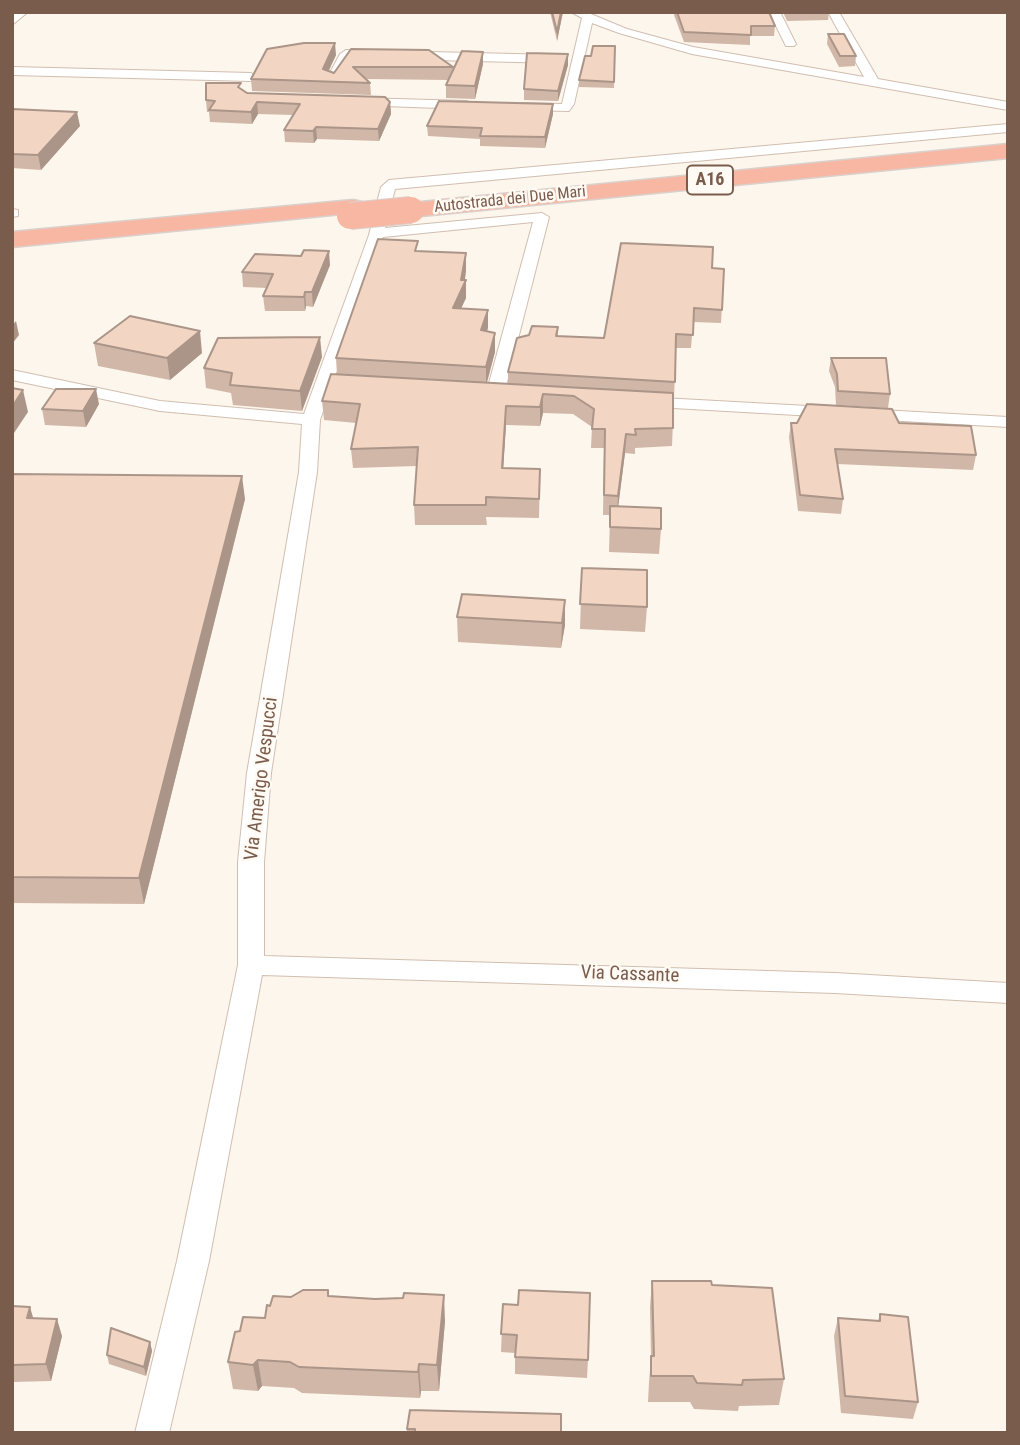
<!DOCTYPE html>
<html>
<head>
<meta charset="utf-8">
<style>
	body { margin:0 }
	#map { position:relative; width:1020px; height:1445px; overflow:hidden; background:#fdf6ec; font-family:"Roboto Condensed",sans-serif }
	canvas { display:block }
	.frame { position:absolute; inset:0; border:14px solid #7a5c4d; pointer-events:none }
</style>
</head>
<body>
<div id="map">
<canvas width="1020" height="1445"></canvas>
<div class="frame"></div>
</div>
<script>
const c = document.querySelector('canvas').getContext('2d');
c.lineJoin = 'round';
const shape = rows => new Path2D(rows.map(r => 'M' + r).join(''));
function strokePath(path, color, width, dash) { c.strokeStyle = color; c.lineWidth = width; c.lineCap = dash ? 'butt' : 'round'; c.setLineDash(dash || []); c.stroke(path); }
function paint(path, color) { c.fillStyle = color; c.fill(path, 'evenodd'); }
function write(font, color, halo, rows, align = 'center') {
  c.font = font + ' "Roboto Condensed",sans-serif'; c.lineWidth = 5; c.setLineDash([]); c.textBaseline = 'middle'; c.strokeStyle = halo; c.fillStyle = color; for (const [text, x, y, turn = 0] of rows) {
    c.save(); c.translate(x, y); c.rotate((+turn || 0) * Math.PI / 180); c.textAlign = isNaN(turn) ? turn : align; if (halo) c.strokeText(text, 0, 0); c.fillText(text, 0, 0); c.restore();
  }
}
const minor = shape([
	[16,12,28,12,12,25,12,16,16,12],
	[571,12,586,12,627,29,693,47,864,77,828,12,839,12,878,79,1008,102,1008,110,692,54,619,33,592,23,574,104,569,111,518,110,516,107,522,103,562,104,582,18,571,12],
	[769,12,780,12,796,44,794,46,786,46,769,12],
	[346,50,557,55,563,59,557,63,350,58,336,83,328,83,326,80,340,54,346,50],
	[12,67,251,73,257,77,251,81,12,75,12,67],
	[361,98,467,101,473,105,467,109,357,105,357,99,361,98],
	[1008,124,1008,132,395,189,385,228,542,213,549,217,504,394,495,399,486,394,533,222,383,237,320,420,317,472,271,773,264,862,264,956,835,973,1008,983,1008,1003,835,993,262,975,209,1261,169,1433,135,1433,177,1261,238,965,238,862,247,773,299,472,302,424,160,411,12,380,12,370,160,401,304,414,369,235,381,187,389,180,1008,124],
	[12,209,18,210,18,216,12,217,12,209],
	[644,397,1008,417,1008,427,638,406,635,402,644,397]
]);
const motorway = shape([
	[1008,144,1008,158,411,217,402,215,399,210,402,205,411,203,1008,144],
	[353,200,362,202,365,207,362,212,12,247,12,232,353,200]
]);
const motorwayBridge = shape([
	[350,216,411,210]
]);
const wall = shape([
	[550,12,563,12,557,41],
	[675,12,771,12,771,17,775,26,774,36,750,36,750,45,684,42,674,15],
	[783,12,829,12,828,20,787,21],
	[828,34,856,56,855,66,839,67,827,44],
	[615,46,614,88,579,87,579,80,591,56],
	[351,49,453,67,453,70,483,64,475,99,446,98,446,85,448,80,366,79,370,83,371,95,252,91,251,79,336,55,328,71,334,73],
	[568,65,558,101,524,100,524,89],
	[242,89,247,93,390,102,391,114,379,141,317,139,314,143,285,142,284,130,293,115,258,114,252,124,210,122,209,112,207,112,206,100],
	[12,109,80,126,41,170,12,168],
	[553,114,545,148,480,146,480,139,428,136,427,126],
	[418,251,466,253,466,270,465,280,466,298,461,308,488,310,487,331,495,352,487,383,508,384,508,372,558,327,558,336,604,338,712,268,724,269,721,323,693,322,691,348,676,348,672,446,635,448,635,454,625,453,618,507,661,529,659,554,609,552,610,515,603,515,604,448,591,448,592,427,573,414,543,413,540,426,506,425,503,469,540,469,539,518,486,517,487,525,415,525,414,505,417,466,353,468,351,449,356,423,324,420,322,401,337,375,336,358],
	[330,265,313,307,306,306,305,311,265,311,263,296,267,288,243,287,242,272],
	[94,343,202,353,170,380,98,366],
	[322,357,302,411,233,405,231,393,206,388,204,368],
	[831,358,890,394,888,408,836,405,835,387,829,371],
	[99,404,86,427,45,425,42,409],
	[791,423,899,423,976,455,973,470,837,464,843,499,841,514,798,511,789,437],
	[12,474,245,499,144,904,12,903],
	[582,568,647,607,645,632,580,629],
	[565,600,565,625,561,648,458,642,457,617],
	[652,1281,712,1285,784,1379,779,1405,739,1406,738,1411,694,1409,690,1402,648,1402,649,1382,651,1358,650,1307],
	[329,1296,445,1321,439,1391,421,1391,420,1398,302,1393,294,1388,262,1386,258,1391,233,1389,228,1362,240,1331,265,1318,270,1306,291,1297],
	[503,1304,588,1360,587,1378,515,1374,515,1353,501,1352],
	[12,1306,62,1336,51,1381,12,1382],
	[880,1314,918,1402,913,1419,841,1413,834,1336,838,1318,878,1321],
	[150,1342,152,1351,146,1376,109,1364,107,1355],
	[407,1429,561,1433,407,1433]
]);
const shadedWall = shape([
	[561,12,563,12,557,41,557,32],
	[335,43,336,55,324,81,323,69],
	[483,52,483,64,475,99,475,86],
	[568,54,568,65,558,101,558,91],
	[257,102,258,114,252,124,251,112],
	[390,102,391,114,379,141,378,129],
	[553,104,553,114,545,148,545,137],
	[77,112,80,126,41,170,38,155],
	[316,127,317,139,314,143,313,131],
	[329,251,330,265,313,307,312,292],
	[466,253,466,270,464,285,466,280,466,298,453,326,453,308,461,280],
	[305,292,306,306,305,311,304,297],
	[488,310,488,328,482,348,481,330],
	[16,321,19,335,12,344,12,326],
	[200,331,202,353,170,380,167,358],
	[495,333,495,352,486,385,486,367],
	[320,337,322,357,302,411,300,391],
	[96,389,99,404,86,427,83,411],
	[23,390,28,412,12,436,12,407],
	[543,394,543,413,540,426,540,407],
	[506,406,506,425,502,488,502,468],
	[626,434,625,453,617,516,618,496],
	[242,476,245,499,144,904,139,878],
	[565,600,565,625,561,648,562,623],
	[444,1295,445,1321,439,1391,437,1365],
	[30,1307,35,1324,27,1318],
	[57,1319,62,1336,51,1381,46,1364],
	[150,1342,152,1351,146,1376,144,1367],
	[258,1360,262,1386,258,1391,253,1365],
	[419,1364,421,1391,420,1398,418,1372]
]);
const building = shape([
	[552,12,561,12,557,32,552,12],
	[677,12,769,12,775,26,751,26,751,35,684,32,677,12],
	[828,34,844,34,856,56,840,56,828,34],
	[304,43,335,43,323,69,334,73,351,49,429,50,453,67,353,67,370,83,251,79,267,49,304,43],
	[593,46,615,46,614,82,579,80,585,56,591,56,593,46],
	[462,51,483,52,475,86,446,85,462,51],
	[527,53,568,54,558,91,524,89,527,53],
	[206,83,241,83,238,87,247,93,385,97,390,102,378,129,316,127,313,131,284,130,300,104,257,102,251,112,209,110,215,101,206,100,206,83],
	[439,101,553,104,545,137,480,136,482,128,427,126,439,101],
	[12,109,77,112,38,155,12,154,12,109],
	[378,239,418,241,415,251,466,253,461,280,466,280,453,308,488,310,481,330,495,333,486,367,336,358,378,239],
	[621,243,713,247,712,268,724,269,722,310,694,308,693,335,676,334,675,382,508,372,517,338,529,335,532,326,558,327,556,336,604,338,621,243],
	[304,250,329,251,312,292,305,292,304,297,263,296,273,274,242,272,255,254,301,256,304,250],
	[130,316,200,331,167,358,94,343,130,316],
	[320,337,300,391,230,385,232,373,204,368,218,338,320,337],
	[831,358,886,358,890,394,838,391,837,374,831,358],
	[331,374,673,393,673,428,635,429,636,435,626,434,618,496,604,495,605,429,592,429,594,409,574,396,543,394,540,407,506,406,502,468,540,469,539,499,486,497,486,505,414,505,418,447,351,449,360,404,322,401,331,374],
	[12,388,23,390,12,407,12,388],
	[56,389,96,389,83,411,42,409,56,389],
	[807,404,892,409,899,423,971,426,976,455,835,449,843,499,800,495,791,423,797,423,807,404],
	[12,474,242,476,139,878,12,877,12,474],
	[610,506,661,508,661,529,610,527,610,506],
	[582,568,647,570,647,607,580,604,582,568],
	[462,594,565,600,562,623,457,617,462,594],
	[652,1281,711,1281,712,1285,772,1288,784,1379,743,1380,742,1385,697,1383,693,1376,651,1376,651,1356,654,1356,652,1281],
	[303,1290,328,1290,328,1296,375,1299,403,1298,404,1293,444,1295,437,1365,419,1364,418,1372,299,1367,290,1362,258,1360,253,1365,228,1362,235,1332,240,1331,243,1317,265,1318,267,1305,270,1306,273,1296,291,1297,303,1290],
	[519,1290,590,1293,588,1360,515,1357,517,1335,501,1334,503,1304,518,1305,519,1290],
	[12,1306,30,1307,27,1318,57,1319,46,1364,12,1365,12,1306],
	[880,1314,908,1317,918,1402,845,1396,838,1318,880,1321,880,1314],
	[111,1328,150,1342,144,1367,107,1355,111,1328],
	[410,1410,561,1414,561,1433,415,1433,415,1429,407,1429,410,1410]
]);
const farStreetnames = [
	["Autostrada dei Due Mari",510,200,-6]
];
const shields = [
	[710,180,46]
];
const shieldNames = [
	["A16",710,180]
];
const streetNames = [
	["Via Amerigo Vespucci",262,779,-83],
	["Via Cassante",630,975,2]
];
strokePath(minor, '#d1beb0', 2);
strokePath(motorway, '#dad1cd', 3);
paint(minor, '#fff');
paint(motorway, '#f7b7a3');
strokePath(motorwayBridge, '#dad1cd', 28, []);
strokePath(motorwayBridge, '#f7b7a3', 26);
paint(wall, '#d1b7a8');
paint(shadedWall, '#aa9588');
paint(building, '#f3d5c3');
strokePath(building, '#aa9588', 2);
write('16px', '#7a5c4d', '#fffaf3', farStreetnames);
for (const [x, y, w] of shields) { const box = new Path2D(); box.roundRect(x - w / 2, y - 14.5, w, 29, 5); c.fillStyle = '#fffaf3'; c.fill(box); strokePath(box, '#7a5c4d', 2); }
write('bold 18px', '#7a5c4d', null, shieldNames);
write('19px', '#7a5c4d', '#fffaf3', streetNames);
</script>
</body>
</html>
